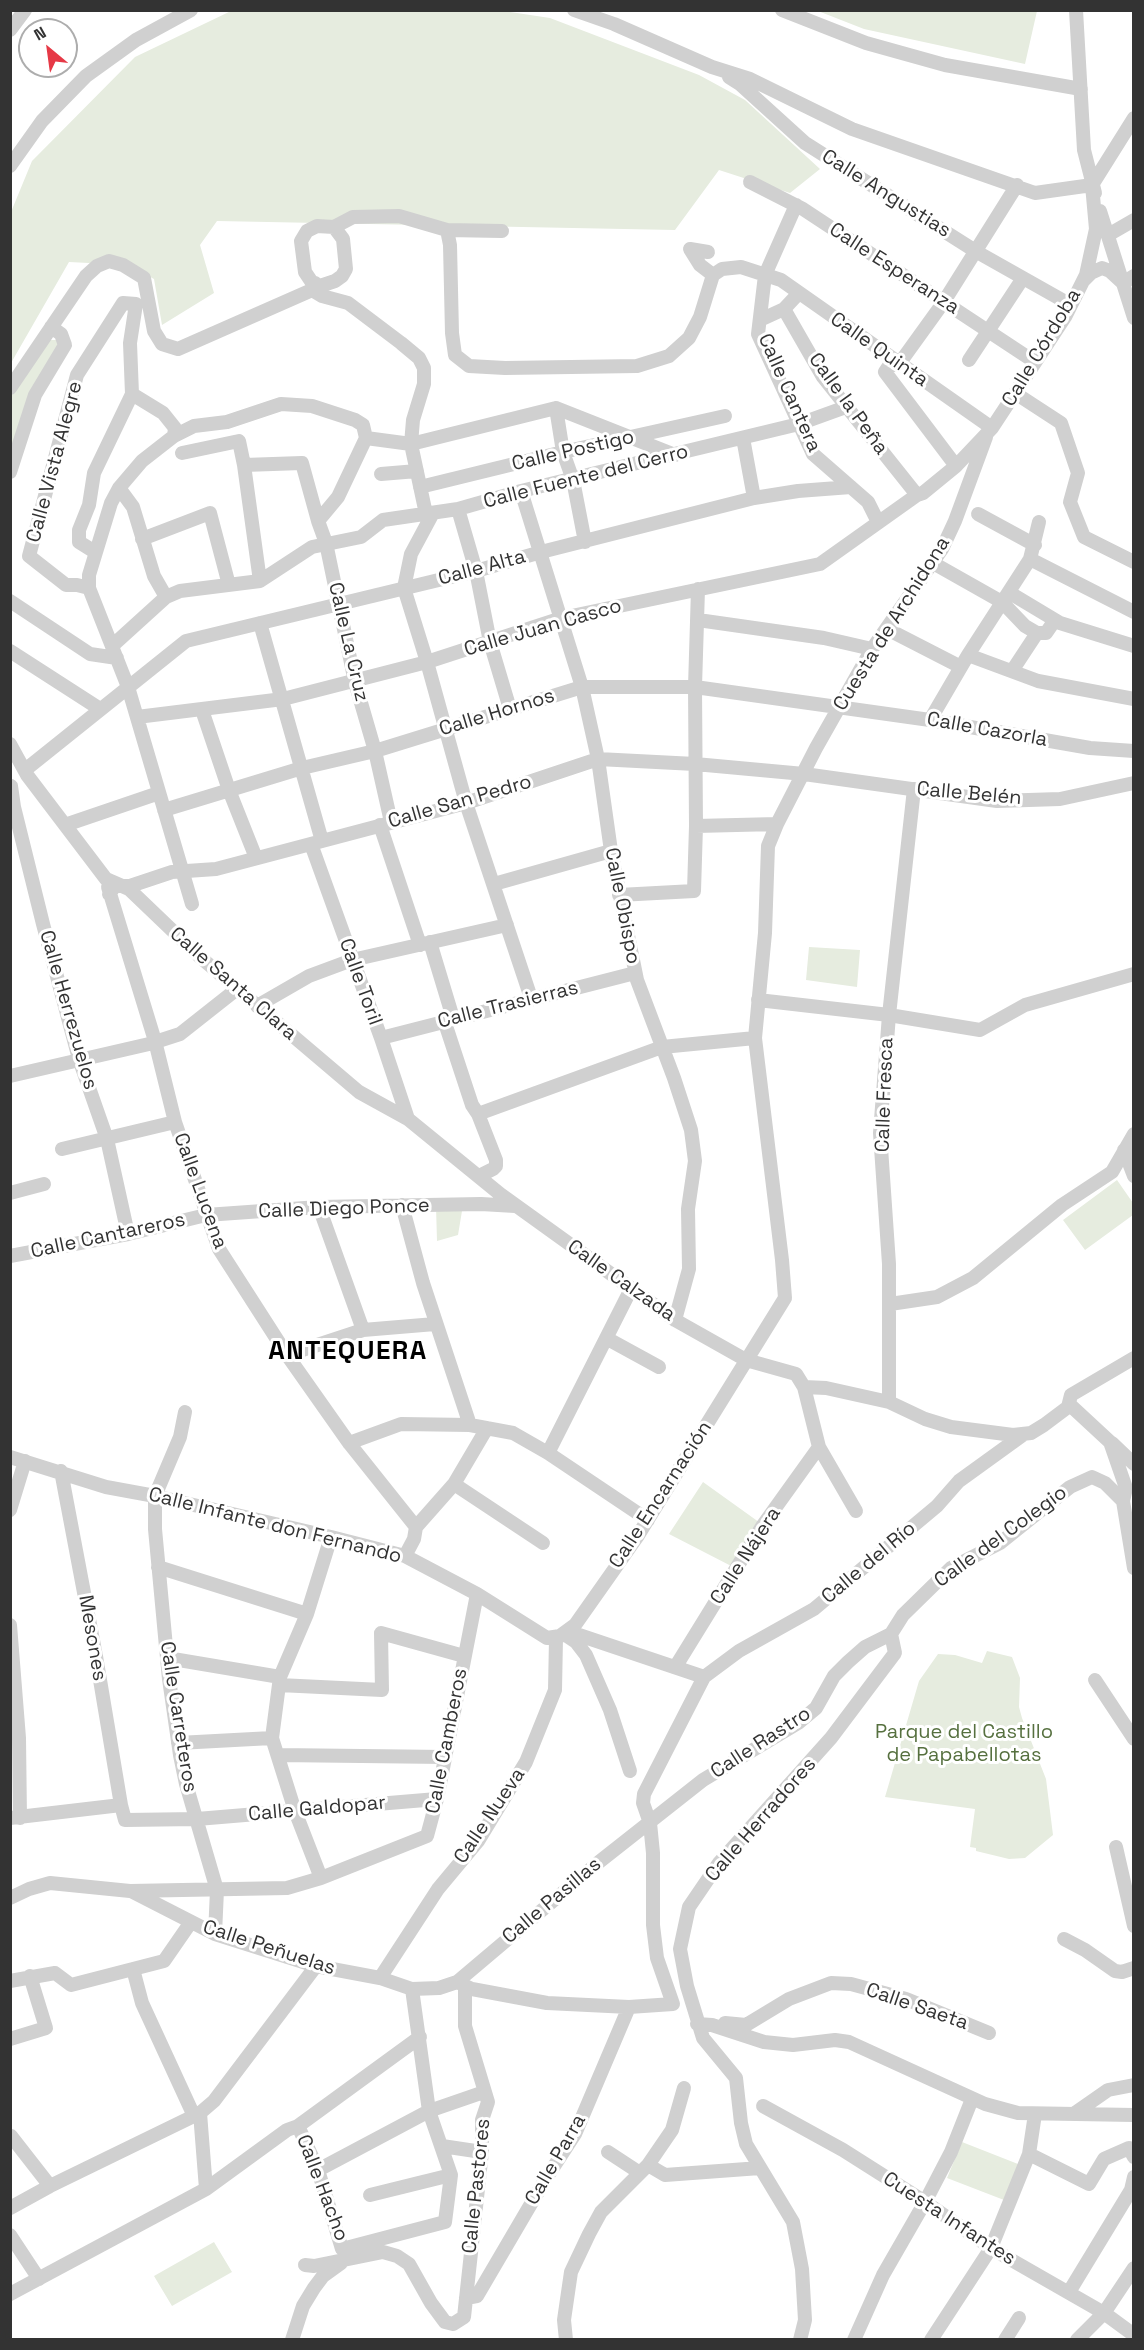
<!DOCTYPE html>
<html>
<head>
<meta charset="utf-8">
<style>
	body { margin:0 }
	#map { position:relative; width:1144px; height:2350px; overflow:hidden; background:#fff; font-family:"Space Grotesk",sans-serif }
	canvas { display:block }
	.frame { position:absolute; inset:0; border:12px solid #333; pointer-events:none }
	.north { position:absolute; left:18px; top:18px; width:60px; height:60px; box-sizing:border-box; background:#fff; border:2px solid #adadad; border-radius:50%; rotate:331deg; font-size:16px; font-weight:700; line-height:24px; text-align:center; color:#333 }
	.north::after { content:''; display:block; margin:auto; width:21px; height:27px; background:#e63946; clip-path:polygon(50% 0,100% 100%,50% 72%,0 100%) }
</style>
</head>
<body>
<div id="map">
<canvas width="1144" height="2350"></canvas>
<div class="frame"></div>
<div class="north">N</div>
</div>
<script>
const c = document.querySelector('canvas').getContext('2d');
c.lineJoin = 'round';
function paint(path, color) { c.fillStyle = color; c.fill(path, 'evenodd'); }
const shape = rows => new Path2D(rows.map(r => 'M' + r).join(''));
function strokePath(path, color, width, dash) { c.strokeStyle = color; c.lineWidth = width; c.lineCap = dash ? 'butt' : 'round'; c.setLineDash(dash || []); c.stroke(path); }
function write(font, color, halo, rows, align = 'center') {
  c.font = font + ' "Space Grotesk",sans-serif'; c.lineWidth = 6; c.setLineDash([]); c.textBaseline = 'middle'; c.strokeStyle = halo; c.fillStyle = color; for (const [text, x, y, turn = 0] of rows) {
    c.save(); c.translate(x, y); c.rotate((+turn || 0) * Math.PI / 180); c.textAlign = isNaN(turn) ? turn : align; if (halo) c.strokeText(text, 0, 0); c.fillText(text, 0, 0); c.restore();
  }
}
const green = shape([
	[238,10,497,10,550,18,699,75,745,100,820,169,790,193,719,170,675,230,217,221,200,245,214,293,162,325,154,279,128,265,69,262,11,363,11,212,32,161,135,57,231,11],
	[818,11,818,10,1037,11,1025,64,864,29],
	[50,340,63,340,11,452,11,396],
	[809,947,860,950,857,987,806,980],
	[1117,1180,1133,1203,1133,1215,1085,1250,1063,1220],
	[463,1205,458,1235,437,1241,436,1206],
	[703,1482,763,1525,737,1569,669,1534],
	[987,1651,1012,1657,1020,1678,1019,1707,1022,1718,1046,1779,1053,1835,1025,1858,1009,1859,976,1851,976,1848,970,1847,975,1809,885,1797,919,1681,938,1654,955,1655,982,1663],
	[962,2142,1018,2164,1004,2200,947,2178],
	[214,2242,232,2272,172,2306,154,2276]
]);
const minor = shape([
	[574,10,614,24,712,67,750,79,852,129,1035,193,1092,185],
	[782,10,866,43,945,65,1081,89],
	[1076,10,1084,150,1095,193],
	[10,30,25,10],
	[729,77,740,84,805,143,977,252,1071,305],
	[10,166,42,121,86,76,136,40,191,10],
	[750,182,803,209,1035,362],
	[1092,185,1134,118],
	[796,205,765,275,758,334,813,454,868,502,878,522],
	[1100,211,1134,318],
	[334,227,343,239,346,269,342,276,335,281,320,286,311,281,305,272,301,241,307,231,317,226,334,227,353,217,399,216,447,230],
	[502,231,447,230,450,245,452,333,455,355,469,366,505,368,637,366,669,356,689,338,700,317,713,275,722,269,741,267,781,280,992,428],
	[1108,235,1134,220],
	[708,252,690,249,700,265,713,275],
	[1084,280,1091,273,1102,268,1110,271,1123,283,1134,276],
	[312,290,322,296,348,303,401,343,419,358,424,368,424,384,413,420,411,444,426,514],
	[784,309,823,377,917,495],
	[760,320,784,309,799,293],
	[969,360,1023,278],
	[899,364,943,303,1017,185],
	[899,364,889,366,885,372,956,466],
	[10,388,86,276,97,266,109,261,123,265,144,278,154,331,162,344,178,349,312,290,315,283],
	[1015,393,1061,423,1078,473,1070,502,1084,537,1134,562],
	[132,394,163,413,175,428,174,436],
	[556,408,563,452,573,480,585,542],
	[366,438,411,444,556,408,675,455],
	[743,438,754,498],
	[182,453,239,441,244,465,260,581],
	[244,465,302,463,318,521,326,543,355,682,375,751,391,822],
	[10,472,35,395,65,345,61,334,51,327],
	[381,474,417,471],
	[420,487,563,452,725,416],
	[119,488,133,507,154,576,166,597],
	[521,491,582,687,598,759,611,851,637,980,674,1078,691,1130,695,1161,688,1209,689,1269,675,1320],
	[458,509,476,571,490,642,510,709],
	[433,513,411,554,404,588,427,662,466,803,531,998],
	[978,514,1035,545],
	[318,521,338,497,366,438],
	[142,539,210,513,229,585],
	[95,552,79,542,79,530,89,505,94,473,132,394],
	[1030,559,1134,612],
	[933,563,1002,602,1025,626,1037,633,1046,633,1055,620],
	[89,588,77,585,66,585,29,556,77,375,123,303,136,304,130,343,132,394],
	[1010,593,1060,623,1134,646],
	[10,601,90,654,117,658],
	[698,620,824,638,872,649],
	[260,623,322,841],
	[887,629,961,667],
	[112,646,166,597,180,591,260,581,312,547,361,537,383,520,458,509,521,491,799,424,846,407],
	[10,651,100,709],
	[968,655,1038,681,1134,699],
	[1012,671,1037,633],
	[202,710,229,790,256,858],
	[137,717,283,699,427,662,562,618,820,564,917,495,923,493,956,466,992,428,1065,317,1086,275,1096,229,1092,185],
	[930,720,968,655,1030,559,1039,522],
	[10,744,27,775,106,879,129,889,200,957,359,1092,408,1119,500,1194,675,1320,746,1360,796,1374,804,1387,819,1447,856,1511],
	[25,770,186,641,476,571,541,552,754,498,798,491,851,487],
	[11,786,14,807,43,924,79,1059,107,1139,128,1234],
	[164,810,302,768,375,751,582,687,695,687,930,720,1090,748,1134,751],
	[65,825,159,793],
	[380,825,420,945],
	[696,826,777,824],
	[311,844,381,1038,408,1119],
	[494,884,611,851],
	[108,887,155,1041,175,1122,219,1249,287,1355,349,1443,416,1527,414,1539,405,1556],
	[109,894,115,886,130,886,172,872,216,869,466,803,598,759,695,764,804,774,997,801,1060,799,1134,783],
	[619,895,694,891,696,826,695,687,698,589],
	[192,904,128,687,89,588,89,575,111,503,119,488,142,461,174,436,194,426,227,422,281,404,312,406,355,420,363,425,366,438],
	[430,942,453,1018],
	[758,1000,889,1015,980,1030,1025,1005,1134,974],
	[257,1006,309,976,352,960,507,925],
	[444,1020,472,1105,478,1114,496,1160,496,1166,493,1169,479,1176],
	[381,1038,635,973],
	[10,1076,149,1044,180,1034,237,989],
	[478,1114,662,1047,755,1038],
	[62,1149,175,1122],
	[1124,1150,1134,1176],
	[10,1193,44,1184],
	[402,1205,423,1283,470,1425],
	[319,1207,363,1330],
	[10,1256,128,1234,206,1215,319,1207,481,1204,515,1206],
	[890,1304,937,1297,973,1278,1062,1205,1112,1172,1134,1134],
	[606,1338,659,1367],
	[287,1355,363,1330,435,1324],
	[804,1387,826,1388,889,1402,925,1419,951,1427,1013,1435,1031,1433,1044,1425,1068,1407,1071,1395,1134,1358],
	[889,1402,889,1264,880,1133,889,1015,914,789],
	[1069,1404,1110,1442,1126,1488,1123,1501,1134,1568],
	[185,1412,180,1437,155,1496,155,1529,169,1679,180,1755,186,1784,217,1890,215,1934],
	[349,1443,401,1424,470,1425,513,1433,548,1453,648,1520],
	[1112,1443,1134,1464],
	[548,1453,631,1289],
	[10,1457,106,1487,155,1496,331,1537,405,1556,477,1594,547,1638,560,1636,575,1625,637,1537,785,1298,782,1260,755,1038,765,933,768,846,777,824,816,748,872,649,942,549,955,521,986,437],
	[61,1471,96,1656,121,1805],
	[454,1484,543,1543],
	[10,1510,25,1461],
	[416,1527,454,1484,487,1428],
	[158,1567,307,1614],
	[10,1625,19,1738,20,1818],
	[570,1632,704,1677],
	[564,1634,576,1642,586,1655,610,1710,630,1771],
	[891,1634,903,1615,951,1568,1000,1543,1070,1487,1092,1477,1105,1483,1123,1501],
	[167,1658,280,1677],
	[676,1666,763,1525,819,1447],
	[1095,1680,1134,1739],
	[279,1685,382,1690,381,1633,464,1656],
	[178,1743,272,1738],
	[278,1755,445,1757],
	[10,1818,121,1805,125,1820,197,1819,437,1799],
	[1116,1847,1134,1926],
	[321,1878,295,1811,272,1738,280,1677,307,1614,331,1537],
	[133,1892,215,1934,316,1966,380,1978,412,1989,439,1988,457,1982,472,1989,547,2003,629,2007,673,2004],
	[10,1898,29,1889,50,1883,130,1891,287,1888,321,1878,427,1836,437,1799,477,1594],
	[1064,1939,1085,1950,1115,1971,1122,1972,1134,1968],
	[133,1969,142,2003,194,2116],
	[380,1978,438,1889,478,1841,526,1762,555,1690,556,1638],
	[10,1981,55,1973,71,1985,164,1961,191,1922],
	[457,1982,599,1862,703,1780,798,1723,816,1708,834,1676,848,1662,865,1647,891,1634],
	[673,2004,657,1958,653,1925,653,1853,650,1823,643,1803,644,1794,704,1677,739,1651,814,1609,937,1506,959,1481,1024,1434],
	[725,2023,746,2025,789,1999,831,1983,851,1984,906,1999,989,2033],
	[697,2024,712,2025,764,2042,793,2045,835,2040,849,2042,985,2104,1018,2113,1134,2115],
	[10,2039,46,2028,30,1976],
	[763,2106,843,2150,925,2202,994,2250,1104,2313,1134,2335],
	[200,2113,206,2189],
	[1075,2113,1108,2090,1134,2085],
	[298,2126,318,2170,342,2249,445,2222,451,2175,429,2111,412,1989],
	[11,2136,50,2186],
	[442,2146,482,2152],
	[608,2152,640,2173],
	[1029,2154,1089,2184,1104,2159,1129,2148,1134,2157],
	[648,2165,665,2175,760,2168],
	[318,2170,429,2111,484,2092],
	[370,2195,451,2175],
	[10,2208,50,2186,200,2113,214,2101,316,1966],
	[10,2235,39,2279],
	[305,2265,314,2266,383,2252,397,2256,409,2264,431,2303,445,2322,453,2324,464,2317,482,2152,482,2120,488,2102,465,2026,465,1986],
	[1069,2292,1131,2190,1134,2177],
	[10,2294,206,2189,287,2130,298,2126,420,2037],
	[466,2298,477,2296,545,2180,575,2134,629,2007],
	[292,2340,303,2306,314,2288,323,2276,341,2263],
	[566,2340,564,2320,571,2272,589,2234,601,2212,648,2165,672,2130,684,2088],
	[800,2340,805,2320,802,2269,793,2222,746,2144,741,2123,736,2078,703,2038,687,1986,680,1949,689,1907,719,1863,831,1738,895,1653,891,1634],
	[854,2340,883,2275,925,2202,951,2152,972,2099],
	[931,2340,991,2248,1029,2154,1035,2114],
	[1005,2340,1019,2318],
	[1077,2340,1104,2313,1134,2268]
]);
const streetNames = [
	["Calle Angustias",886,194,32],
	["Calle Esperanza",894,269,33],
	["Calle Córdoba",1042,348,-59],
	["Calle Quinta",879,350,35],
	["Calle Cantera",789,393,66],
	["Calle la Peña",848,404,54],
	["Calle Postigo",573,451,-13],
	["Calle Vista Alegre",55,462,-75],
	["Calle Fuente del Cerro",586,477,-14],
	["Calle Alta",482,568,-15],
	["Cuesta de Archidona",892,624,-58],
	["Calle Juan Casco",543,628,-16],
	["Calle La Cruz",348,642,77],
	["Calle Hornos",497,713,-17],
	["Calle Cazorla",987,730,10],
	["Calle Belén",969,794,5],
	["Calle San Pedro",460,802,-16],
	["Calle Obispo",622,906,79],
	["Calle Toril",360,982,70],
	["Calle Santa Clara",233,984,41],
	["Calle Trasierras",508,1005,-14],
	["Calle Herrezuelos",68,1010,74],
	["Calle Fresca",885,1095,-88],
	["Calle Lucena",200,1191,70],
	["Calle Diego Ponce",344,1209,-2],
	["Calle Cantareros",108,1236,-12],
	["Calle Calzada",621,1281,35],
	["Calle Encarnación",661,1495,-57],
	["Calle Infante don Fernando",275,1526,14],
	["Calle del Colegio",1001,1537,-36],
	["Calle Nájera",746,1556,-57],
	["Calle del Río",869,1563,-40],
	["Mesones",92,1638,80],
	["Calle Carreteros",178,1717,81],
	["Calle Camberos",447,1741,-79],
	["Calle Rastro",761,1743,-33],
	["Calle Galdopar",317,1809,-5],
	["Calle Nueva",490,1816,-56],
	["Calle Herradores",761,1820,-49],
	["Calle Pasillas",552,1901,-40],
	["Calle Peñuelas",269,1948,18],
	["Calle Saeta",917,2007,19],
	["Calle Parra",556,2160,-60],
	["Calle Pastores",477,2186,-84],
	["Calle Hacho",322,2188,69],
	["Cuesta Infantes",949,2219,33]
];
const parkNames = [
	["Parque del Castillo",964,1733],
	["de Papabellotas",964,1756]
];
const districtNames = [
	["ANTEQUERA",348,1352]
];
paint(green, '#e6ecdf');
strokePath(minor, '#d0d0d0', 14);
write('20px', '#333', '#fff', streetNames);
write('20px', '#56703f', '#fff', parkNames);
c.letterSpacing = '1.5px';
write('bold 26px', '#000', '#fff', districtNames);
c.letterSpacing = '0px';
</script>
</body>
</html>
